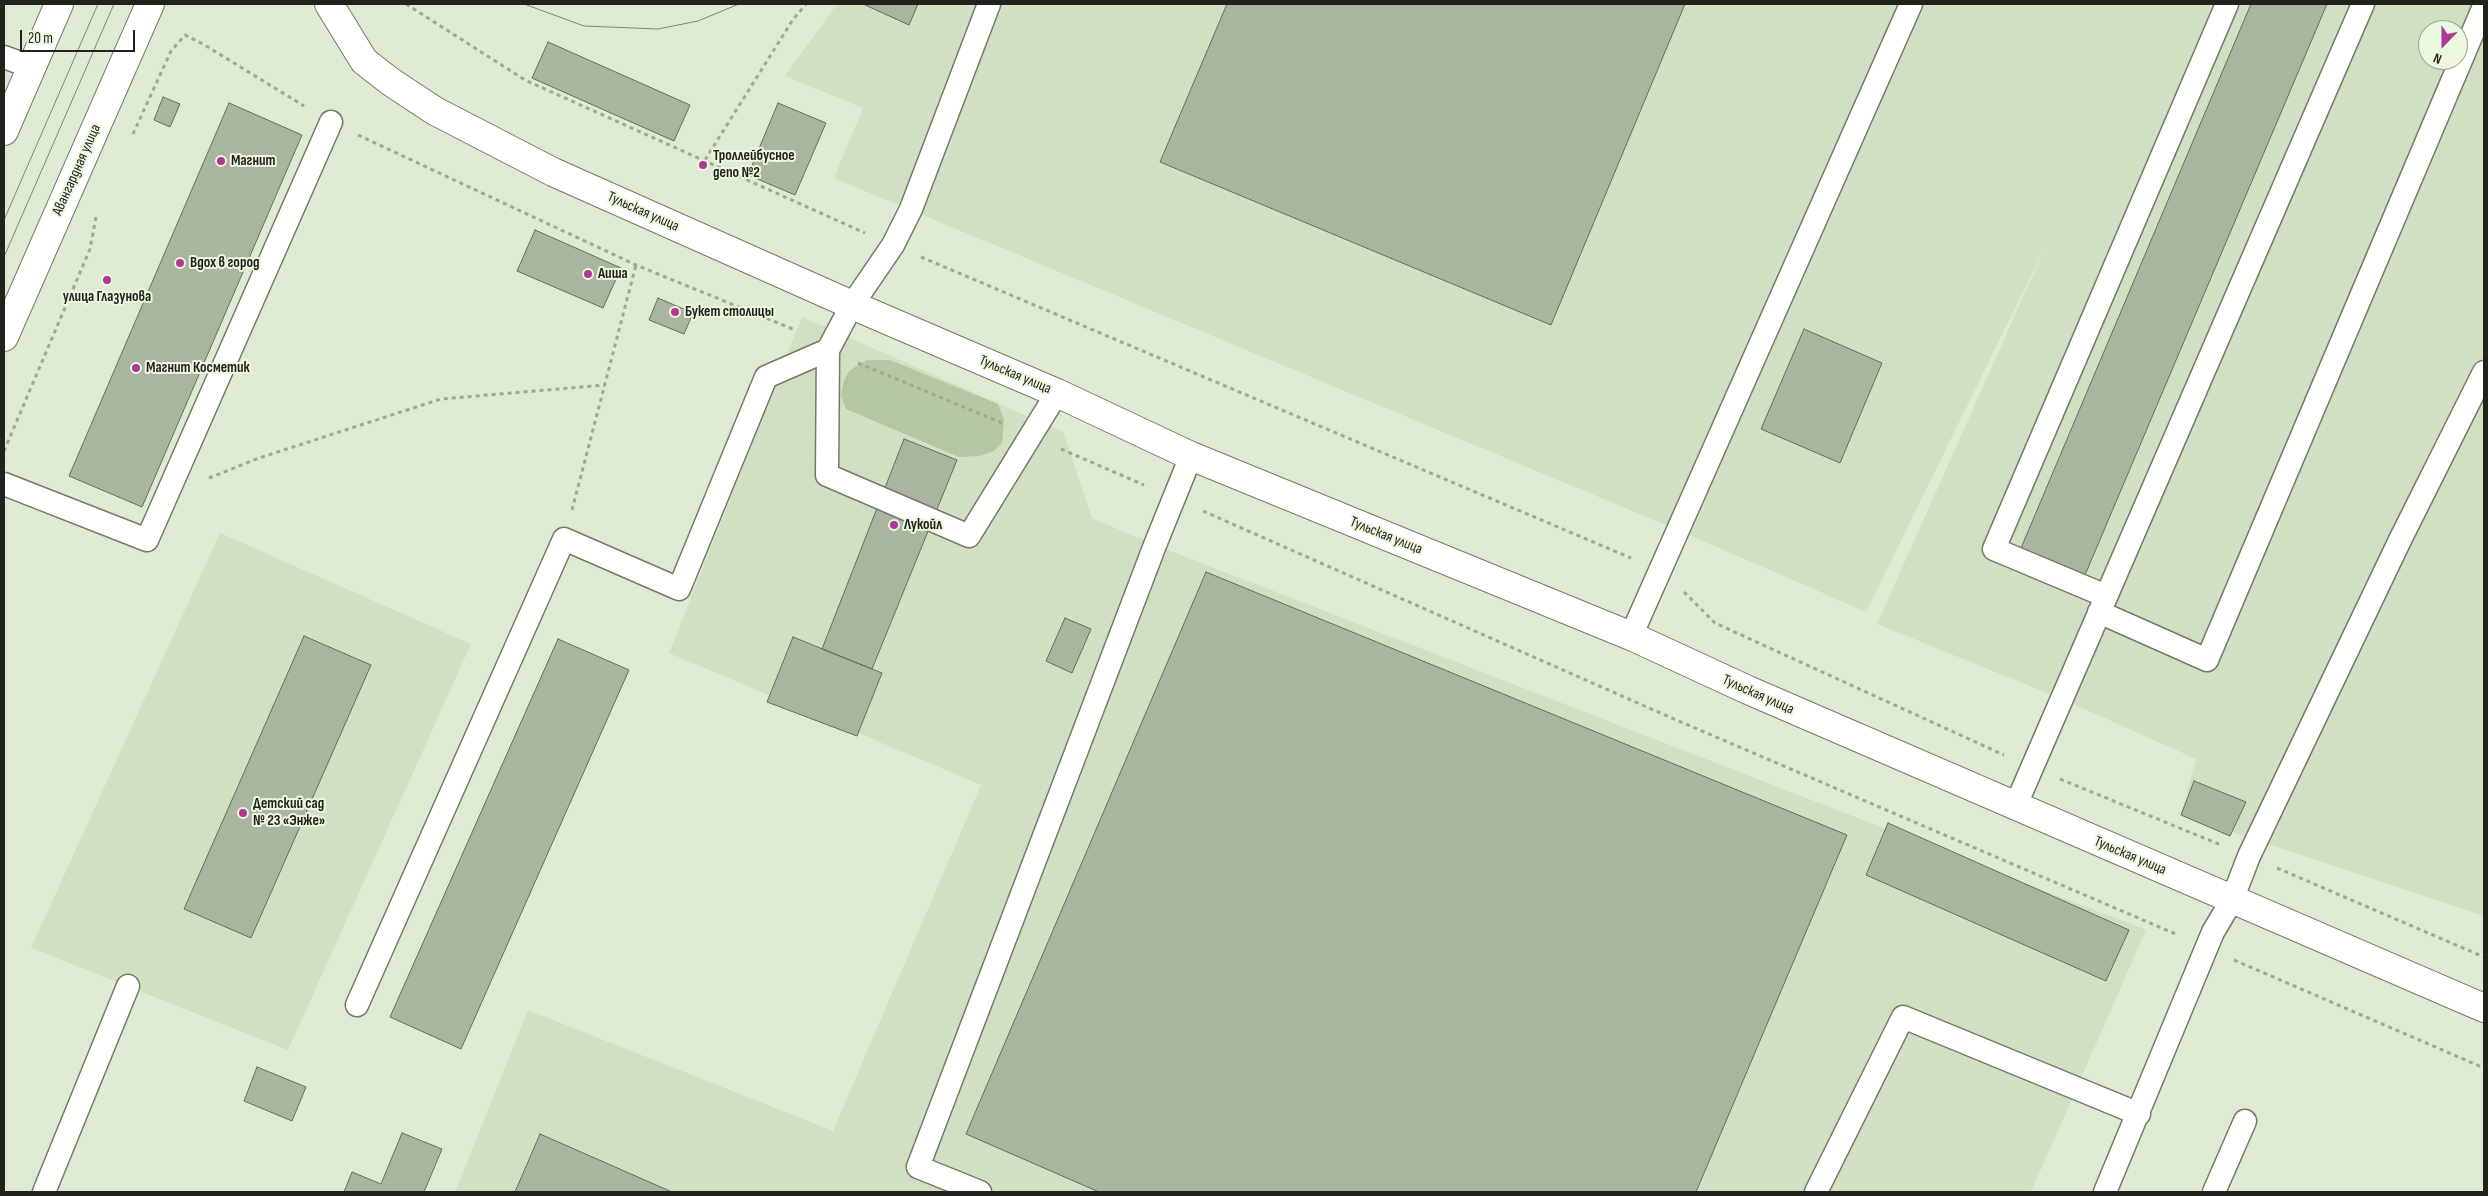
<!DOCTYPE html>
<html>
<head>
<meta charset="utf-8">
<style>
	body { margin:0 }
	#map { position:relative; width:2488px; height:1196px; overflow:hidden; background:#deead2; font-family:"Sofia Sans Condensed",sans-serif }
	canvas { display:block }
	.frame { position:absolute; inset:0; border:5px solid #1f231b; pointer-events:none }
	.north { position:absolute; left:2418px; top:20px; width:50px; height:50px; box-sizing:border-box; background:#ecf7df; border:1px solid #9aa291; border-radius:50%; rotate:202deg; font-size:14px; font-weight:700; line-height:20px; text-align:center; color:#1f231b }
	.north::after { content:''; display:block; margin:auto; width:18px; height:22px; background:#ae3992; clip-path:polygon(50% 0,100% 100%,50% 72%,0 100%) }
	.scale { position:absolute; left:20px; top:30px; width:115px; height:22px; box-sizing:border-box; border:2px solid #1f231b; border-top:0; padding-left:6px; font-size:15px; line-height:18px; white-space:nowrap; color:#1f231b; -webkit-text-stroke:4px #ecf7df; paint-order:stroke }
</style>
</head>
<body>
<div id="map">
<canvas width="2488" height="1196"></canvas>
<div class="frame"></div>
<div class="north">N</div>
<div class="scale">20 m</div>
</div>
<script>
const c = document.querySelector('canvas').getContext('2d');
c.lineJoin = 'round';
function paint(path, color) { c.fillStyle = color; c.fill(path, 'evenodd'); }
const shape = rows => new Path2D(rows.map(r => 'M' + r).join(''));
function strokePath(path, color, width, dash) { c.strokeStyle = color; c.lineWidth = width; c.lineCap = dash ? 'butt' : 'round'; c.setLineDash(dash || []); c.stroke(path); }
function write(font, color, halo, rows, align = 'center') {
  c.font = font + ' "Sofia Sans Condensed",sans-serif'; c.lineWidth = 4; c.setLineDash([]); c.textBaseline = 'middle'; c.strokeStyle = halo; c.fillStyle = color; for (const [text, x, y, turn = 0] of rows) {
    c.save(); c.translate(x, y); c.rotate((+turn || 0) * Math.PI / 180); c.textAlign = isNaN(turn) ? turn : align; if (halo) c.strokeText(text, 0, 0); c.fillText(text, 0, 0); c.restore();
  }
}
const built = shape([
	[837,4,2484,4,2484,916,2181,815,2196,759,2062,699,1877,624,2048,241,1866,612,1678,530,834,178,863,108,785,76],
	[2428,30,2458,30,2458,60,2428,60],
	[802,317,1063,432,1092,518,1155,545,2146,930,2031,1192,455,1192,528,1010,833,1131,981,785,669,653],
	[220,533,471,644,288,1050,31,948]
]);
const green = shape([
	[867,360,890,360,998,404,1004,420,1002,443,994,451,979,456,959,457,846,409,841,395,844,380,850,370]
]);
const building = shape([
	[863,4,918,4,909,25,863,4],
	[1227,4,1685,4,1551,325,1160,162,1227,4],
	[2251,4,2327,4,2085,575,2021,548,2251,4],
	[548,42,690,105,674,141,532,78,548,42],
	[163,97,180,104,170,127,154,120,163,97],
	[229,103,302,135,142,507,69,476,229,103],
	[778,103,826,123,795,195,748,175,778,103],
	[535,230,621,268,603,308,517,271,535,230],
	[658,298,693,313,684,334,649,320,658,298],
	[1804,329,1882,363,1840,463,1761,429,1804,329],
	[904,439,957,460,872,669,822,649,904,439],
	[1206,572,1847,835,1696,1192,1099,1192,966,1134,1206,572],
	[1065,618,1091,629,1072,673,1046,661,1065,618],
	[304,636,371,665,251,938,184,909,304,636],
	[793,637,882,673,857,736,767,702,793,637],
	[558,639,629,670,461,1049,390,1017,558,639],
	[2194,781,2246,802,2230,836,2181,815,2194,781],
	[1888,823,2129,930,2106,981,1866,875,1888,823],
	[257,1067,306,1087,292,1121,244,1101,257,1067],
	[402,1133,442,1149,424,1192,344,1192,352,1172,381,1184,402,1133],
	[540,1134,672,1192,515,1192,540,1134]
]);
const path = shape([
	[406,4,525,80,865,233],
	[133,134,171,51,185,35,203,44,304,106],
	[358,135,636,265,795,330],
	[705,160,792,21,806,4],
	[921,257,1631,558],
	[858,363,1002,423],
	[1061,449,1144,485],
	[4,451,90,249,96,217],
	[209,478,259,458,441,399,605,385],
	[572,510,636,265],
	[1203,511,1674,719,2178,935],
	[1684,592,1715,623,2004,755],
	[2060,779,2221,845],
	[2277,868,2484,957],
	[2234,960,2484,1068]
]);
const service = shape([
	[4,57,31,67],
	[828,350,827,475,969,536,1057,393],
	[4,484,147,540,331,122],
	[2106,596,1994,549,2227,4],
	[2099,612,2207,660,2484,6],
	[1631,636,1911,4],
	[2015,807,2363,4],
	[357,1005,564,539,679,589,766,377,828,350,852,305,893,245,911,209,989,4],
	[44,1192,128,986],
	[980,1192,918,1167,1155,545,1191,456],
	[1816,1192,1903,1017,2139,1114],
	[2105,1192,2213,932,2232,900,2249,856,2400,540,2484,372],
	[2214,1192,2245,1121]
]);
const secondary = shape([
	[329,4,364,61,391,82,435,111,553,172,852,305,1057,393,1191,456,1631,636,1748,690,2484,1008],
	[4,131,59,4],
	[4,337,150,4]
]);
const tram = shape([
	[524,4,584,26,658,29,698,21,739,4],
	[583,4,596,4],
	[4,220,98,4],
	[4,257,114,4]
]);
const markers = [
	[221,161,5,"#ae3992"],
	[703,165,5,"#ae3992"],
	[180,263,5,"#ae3992"],
	[588,274,5,"#ae3992"],
	[107,280,5,"#ae3992"],
	[675,312,5,"#ae3992"],
	[136,368,5,"#ae3992"],
	[894,525,5,"#ae3992"],
	[243,813,5,"#ae3992"]
];
const poiNames = [
	["Троллейбусное",713,156],
	["депо №2",713,173],
	["Магнит",231,161],
	["Вдох в город",190,263],
	["Аиша",598,274],
	["улица Глазунова",107,297,"center"],
	["Букет столицы",685,312],
	["Магнит Косметик",146,368],
	["Лукойл",904,525],
	["Детский сад",253,804],
	["№ 23 «Энже»",253,821]
];
const streetNames = [
	["Авангардная улица",77,170,-66],
	["Тульская улица",643,212,24],
	["Тульская улица",1015,375,23],
	["Тульская улица",1386,536,22],
	["Тульская улица",1758,695,24],
	["Тульская улица",2130,856,23]
];
paint(built, '#d1e0c2');
paint(green, '#b5c6a2');
paint(building, '#aab59f');
strokePath(building, '#646e59', 1);
strokePath(service, '#727c67', 25);
strokePath(secondary, '#727c67', 30);
strokePath(path, '#9fa895', 3, [4, 4]);
strokePath(service, '#fff', 22);
strokePath(secondary, '#fff', 28);
strokePath(tram, '#7e8676', 1);
for (const [x, y, r, color] of markers) { const dot = new Path2D(); dot.arc(x, y, r, 0, 2 * Math.PI); c.fillStyle = color; c.fill(dot); strokePath(dot, '#ecf7df', 2); }
write('bold 15px', '#1f231b', '#ecf7df', poiNames, 'left');
write('15px', '#1f231b', '#ecf7df', streetNames);
</script>
</body>
</html>
